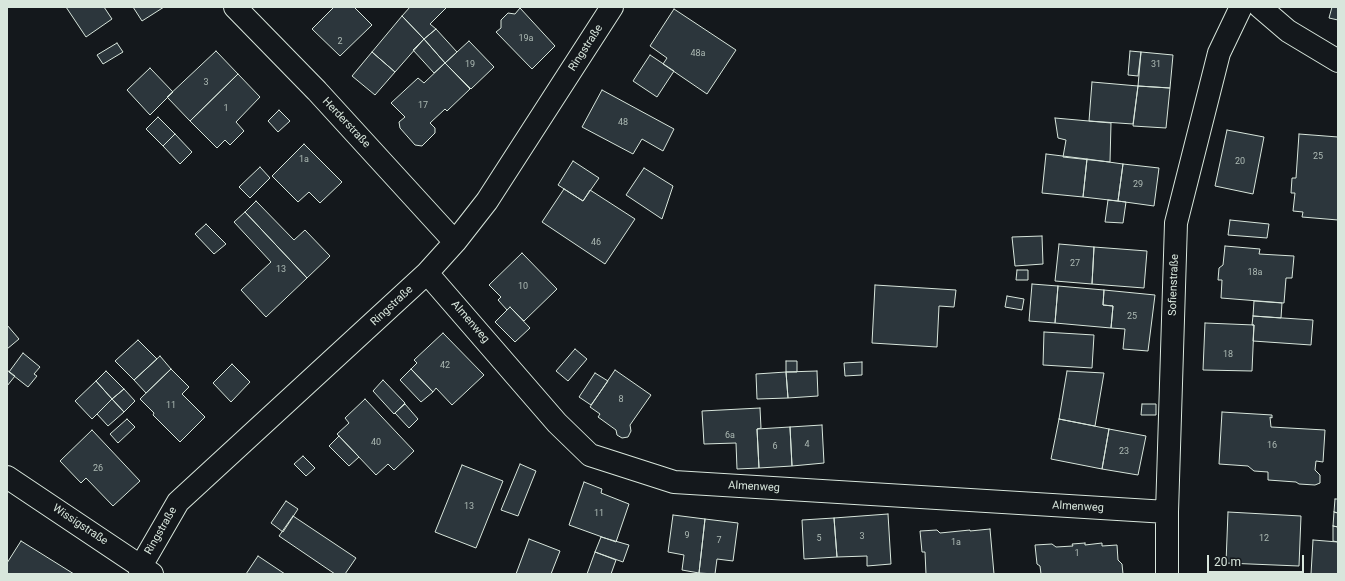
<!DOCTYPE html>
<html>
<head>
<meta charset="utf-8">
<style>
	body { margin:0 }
	#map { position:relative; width:1345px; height:581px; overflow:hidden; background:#14181c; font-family:Roboto,sans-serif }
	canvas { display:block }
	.frame { position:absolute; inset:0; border:8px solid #d8e6dc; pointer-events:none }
	.scale { position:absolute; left:1207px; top:555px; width:97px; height:18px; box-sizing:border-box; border:2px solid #d8e6dc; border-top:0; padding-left:5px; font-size:12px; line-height:14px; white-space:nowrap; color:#d8e6dc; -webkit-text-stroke:3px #14181c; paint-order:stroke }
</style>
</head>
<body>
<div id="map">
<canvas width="1345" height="581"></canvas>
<div class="frame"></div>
<div class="scale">20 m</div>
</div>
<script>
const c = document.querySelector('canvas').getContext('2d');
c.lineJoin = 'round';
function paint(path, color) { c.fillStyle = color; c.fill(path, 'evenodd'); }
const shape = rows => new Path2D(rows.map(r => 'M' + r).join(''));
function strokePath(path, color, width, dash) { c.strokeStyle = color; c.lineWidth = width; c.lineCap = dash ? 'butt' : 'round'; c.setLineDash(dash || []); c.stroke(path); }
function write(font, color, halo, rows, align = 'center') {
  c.font = font + ' Roboto,sans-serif'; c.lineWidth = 3; c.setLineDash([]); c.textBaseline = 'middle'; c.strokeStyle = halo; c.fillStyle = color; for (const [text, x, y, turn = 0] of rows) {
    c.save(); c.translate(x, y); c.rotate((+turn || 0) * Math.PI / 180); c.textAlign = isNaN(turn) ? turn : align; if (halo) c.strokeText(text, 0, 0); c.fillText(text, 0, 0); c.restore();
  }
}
const building = shape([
	[66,7,104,7,112,19,86,37,66,7],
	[133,7,164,7,142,21,133,7],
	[334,7,354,7,372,25,340,56,312,29,334,7],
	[410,7,447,7,430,24,436,29,424,39,402,16,410,7],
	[1332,7,1338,7,1338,20,1329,18,1332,7],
	[520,8,555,46,532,69,496,32,501,28,501,20,508,13,515,14,520,8],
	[674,9,736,50,707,94,663,64,667,58,650,46,674,9],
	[402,16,424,39,395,72,372,52,402,16],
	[436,29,457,52,445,63,424,39,436,29],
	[424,39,445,63,434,73,413,50,424,39],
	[469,41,494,67,471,89,445,63,469,41],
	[117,43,123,52,103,64,97,55,117,43],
	[216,51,238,74,190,121,167,97,216,51],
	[1130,51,1141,52,1138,76,1128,75,1130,51],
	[372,52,395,72,375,95,352,76,372,52],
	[1141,52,1173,55,1170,88,1138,86,1141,52],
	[650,55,674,71,657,97,633,81,650,55],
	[445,63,470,89,447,111,445,109,430,123,435,128,435,133,422,146,415,145,400,128,399,122,405,117,391,103,418,78,424,83,445,63],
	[150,68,173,92,150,115,127,90,150,68],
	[238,74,260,97,236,122,244,131,230,145,225,140,217,148,190,121,238,74],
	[1092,82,1138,86,1133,124,1089,121,1092,82],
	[1138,86,1170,88,1166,128,1133,126,1138,86],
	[602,90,674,129,663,151,642,139,633,154,582,127,602,90],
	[279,110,290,121,278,132,268,121,279,110],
	[158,117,175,134,163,146,146,129,158,117],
	[1055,118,1111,123,1110,162,1063,157,1066,140,1058,138,1055,118],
	[1227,130,1264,137,1253,194,1215,186,1227,130],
	[175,134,192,152,180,164,163,146,175,134],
	[1299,134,1338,137,1338,220,1302,217,1303,212,1293,211,1295,193,1291,193,1292,178,1296,178,1299,134],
	[304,144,342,182,320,203,309,192,298,202,272,176,304,144],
	[1046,154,1087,159,1083,197,1042,193,1046,154],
	[1087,159,1123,164,1118,201,1083,197,1087,159],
	[573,161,599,178,583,201,558,185,573,161],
	[1123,164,1159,168,1154,206,1118,201,1123,164],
	[260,167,270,178,250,198,239,187,260,167],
	[644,168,673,186,662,219,626,195,644,168],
	[564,189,583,201,590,190,635,219,605,264,542,222,564,189],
	[1108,200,1126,202,1123,223,1105,222,1108,200],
	[256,201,294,240,305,230,330,256,307,278,245,212,256,201],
	[245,212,307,278,266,317,241,290,271,262,234,222,245,212],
	[1230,220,1269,224,1267,238,1228,235,1230,220],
	[206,224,226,244,214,254,195,234,206,224],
	[1042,236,1043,264,1015,266,1012,237,1042,236],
	[1059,244,1094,247,1092,284,1055,281,1059,244],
	[1225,246,1260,249,1259,254,1294,256,1292,278,1286,278,1284,303,1221,298,1222,280,1218,280,1219,268,1223,265,1225,246],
	[1094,247,1147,251,1144,288,1092,284,1094,247],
	[522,253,557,289,524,321,510,307,507,310,498,300,501,297,489,285,522,253],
	[1017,270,1028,270,1028,280,1016,280,1017,270],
	[1032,284,1058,286,1055,323,1029,321,1032,284],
	[875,285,956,290,954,307,939,306,937,347,872,343,875,285],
	[1058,286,1104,290,1103,305,1113,306,1111,328,1055,323,1058,286],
	[1104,290,1155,295,1148,351,1123,349,1125,329,1111,328,1113,306,1103,305,1104,290],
	[1007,296,1024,299,1022,310,1005,307,1007,296],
	[1254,301,1282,303,1281,318,1253,316,1254,301],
	[510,307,530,328,515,342,495,322,510,307],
	[1253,316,1313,320,1311,345,1253,341,1254,325,1252,325,1253,316],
	[1205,323,1254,325,1252,371,1203,370,1205,323],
	[7,325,19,339,7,349,7,325],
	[1044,332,1094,335,1092,368,1043,365,1044,332],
	[443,333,484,375,452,405,436,388,433,392,411,369,417,363,414,360,443,333],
	[138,340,157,359,134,380,115,361,138,340],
	[575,349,587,359,568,381,556,371,575,349],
	[23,353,40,367,34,374,37,376,28,387,9,372,23,353],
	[160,356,171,369,146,393,134,380,160,356],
	[786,361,797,361,797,372,786,372,786,361],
	[862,362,862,375,845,376,844,363,862,362],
	[232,364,250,382,231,402,213,383,232,364],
	[171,369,189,387,182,394,205,417,180,442,153,415,154,413,140,399,171,369],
	[411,369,433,392,421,402,400,380,411,369],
	[7,370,15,376,7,386,7,370],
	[615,370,651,395,630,425,631,431,628,437,622,438,617,435,616,430,598,417,600,414,590,407,615,370],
	[106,371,124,389,112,399,96,381,106,371],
	[817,371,818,396,788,398,786,372,817,371],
	[1067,371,1104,373,1095,426,1059,419,1067,371],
	[786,372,788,398,757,399,756,374,786,372],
	[595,373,608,381,591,405,579,397,595,373],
	[383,380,405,403,394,414,373,391,383,380],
	[96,381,112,399,92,419,75,401,96,381],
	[124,389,135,401,124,412,112,399,124,389],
	[112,399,124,412,108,426,97,414,112,399],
	[365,399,414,451,394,470,388,464,376,475,337,434,349,423,345,418,365,399],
	[405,404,418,419,409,428,395,413,405,404],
	[1142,404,1156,404,1156,415,1141,415,1142,404],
	[760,408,761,428,757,429,759,468,737,469,736,443,704,444,702,411,760,408],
	[1222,412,1272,415,1272,418,1270,417,1271,427,1325,430,1323,462,1316,461,1315,470,1320,475,1320,483,1315,485,1299,484,1296,482,1268,480,1268,472,1254,471,1248,466,1219,464,1222,412],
	[127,419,135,427,118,443,110,434,127,419],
	[1059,419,1109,429,1102,469,1051,459,1059,419],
	[822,425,824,463,792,466,790,427,822,425],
	[790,427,792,466,759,468,757,429,790,427],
	[1109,429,1146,436,1138,475,1102,469,1109,429],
	[92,430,140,481,113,506,86,478,81,483,60,461,92,430],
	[339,436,359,457,349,466,329,446,339,436],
	[303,456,315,468,306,476,294,464,303,456],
	[520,464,536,471,518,516,501,510,520,464],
	[462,465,503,481,476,548,435,532,462,465],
	[584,482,602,489,601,493,629,504,616,542,569,525,584,482],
	[1335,499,1338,499,1338,513,1334,512,1335,499],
	[286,501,298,509,283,532,271,523,286,501],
	[1228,512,1301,516,1299,566,1226,563,1228,512],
	[1334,512,1338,513,1338,527,1333,526,1334,512],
	[888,514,891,564,867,566,867,556,837,557,834,518,888,514],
	[673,515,705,519,699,573,682,570,684,555,668,552,673,515],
	[293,516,356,558,345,574,335,574,279,536,293,516],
	[834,518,837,557,804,559,802,520,834,518],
	[705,519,738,523,733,561,717,559,715,574,699,573,705,519],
	[1333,526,1338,527,1338,542,1333,541,1333,526],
	[990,529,994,574,926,574,925,552,922,552,920,531,937,530,940,533,970,530,970,531,990,529],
	[601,537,629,545,623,562,595,552,601,537],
	[529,539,560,551,551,574,516,574,529,539],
	[1313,540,1338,542,1338,574,1311,574,1313,540],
	[21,541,74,574,7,574,7,563,21,541],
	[1085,543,1085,545,1102,543,1102,546,1117,545,1118,560,1122,564,1123,574,1041,574,1040,566,1037,564,1035,545,1052,544,1056,547,1073,546,1072,544,1085,543],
	[595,552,616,560,611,574,587,574,595,552],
	[258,556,285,574,246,574,258,556]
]);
const minor = shape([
	[235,7,317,91,455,242],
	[1260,7,1288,31,1338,61],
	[427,273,557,423,590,455,674,482,1167,512],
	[7,477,152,574],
	[140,574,141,566,178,502,427,273,455,242,487,201,612,7],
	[1167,574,1167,512,1176,223,1219,53,1241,7]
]);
const numberNames = [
	["19a",526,39],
	["2",340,42],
	["48a",698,54],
	["19",470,65],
	["31",1156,65],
	["3",206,83],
	["17",423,106],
	["1",226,109],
	["48",623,123],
	["25",1318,157],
	["1a",304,160],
	["20",1240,162],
	["29",1138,185],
	["46",596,243],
	["27",1075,264],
	["13",281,270],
	["18a",1255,273],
	["10",523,287],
	["25",1132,317],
	["18",1228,355],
	["42",445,366],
	["8",621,400],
	["11",171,406],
	["6a",730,436],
	["40",376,443],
	["4",807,445],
	["16",1272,446],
	["6",775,447],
	["23",1124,452],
	["26",98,469],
	["13",469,507],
	["11",599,514],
	["9",687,536],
	["3",862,537],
	["5",819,539],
	["12",1264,539],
	["7",719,541],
	["1a",956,543],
	["1",1077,554]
];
const streetNames = [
	["Ringstraße",586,48,-57],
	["Herderstraße",346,123,47],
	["Sofienstraße",1174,285,-88],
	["Ringstraße",392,306,-43],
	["Almenweg",470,322,49],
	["Almenweg",754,487,3],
	["Almenweg",1078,507,3],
	["Wissigstraße",80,525,34],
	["Ringstraße",161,531,-60]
];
paint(building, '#2c363c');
strokePath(building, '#d8e6dc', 1);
strokePath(minor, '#d8e6dc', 24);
strokePath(minor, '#14181c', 22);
write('9px', '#adbab4', null, numberNames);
write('11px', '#d8e6dc', '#14181c', streetNames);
</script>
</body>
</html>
